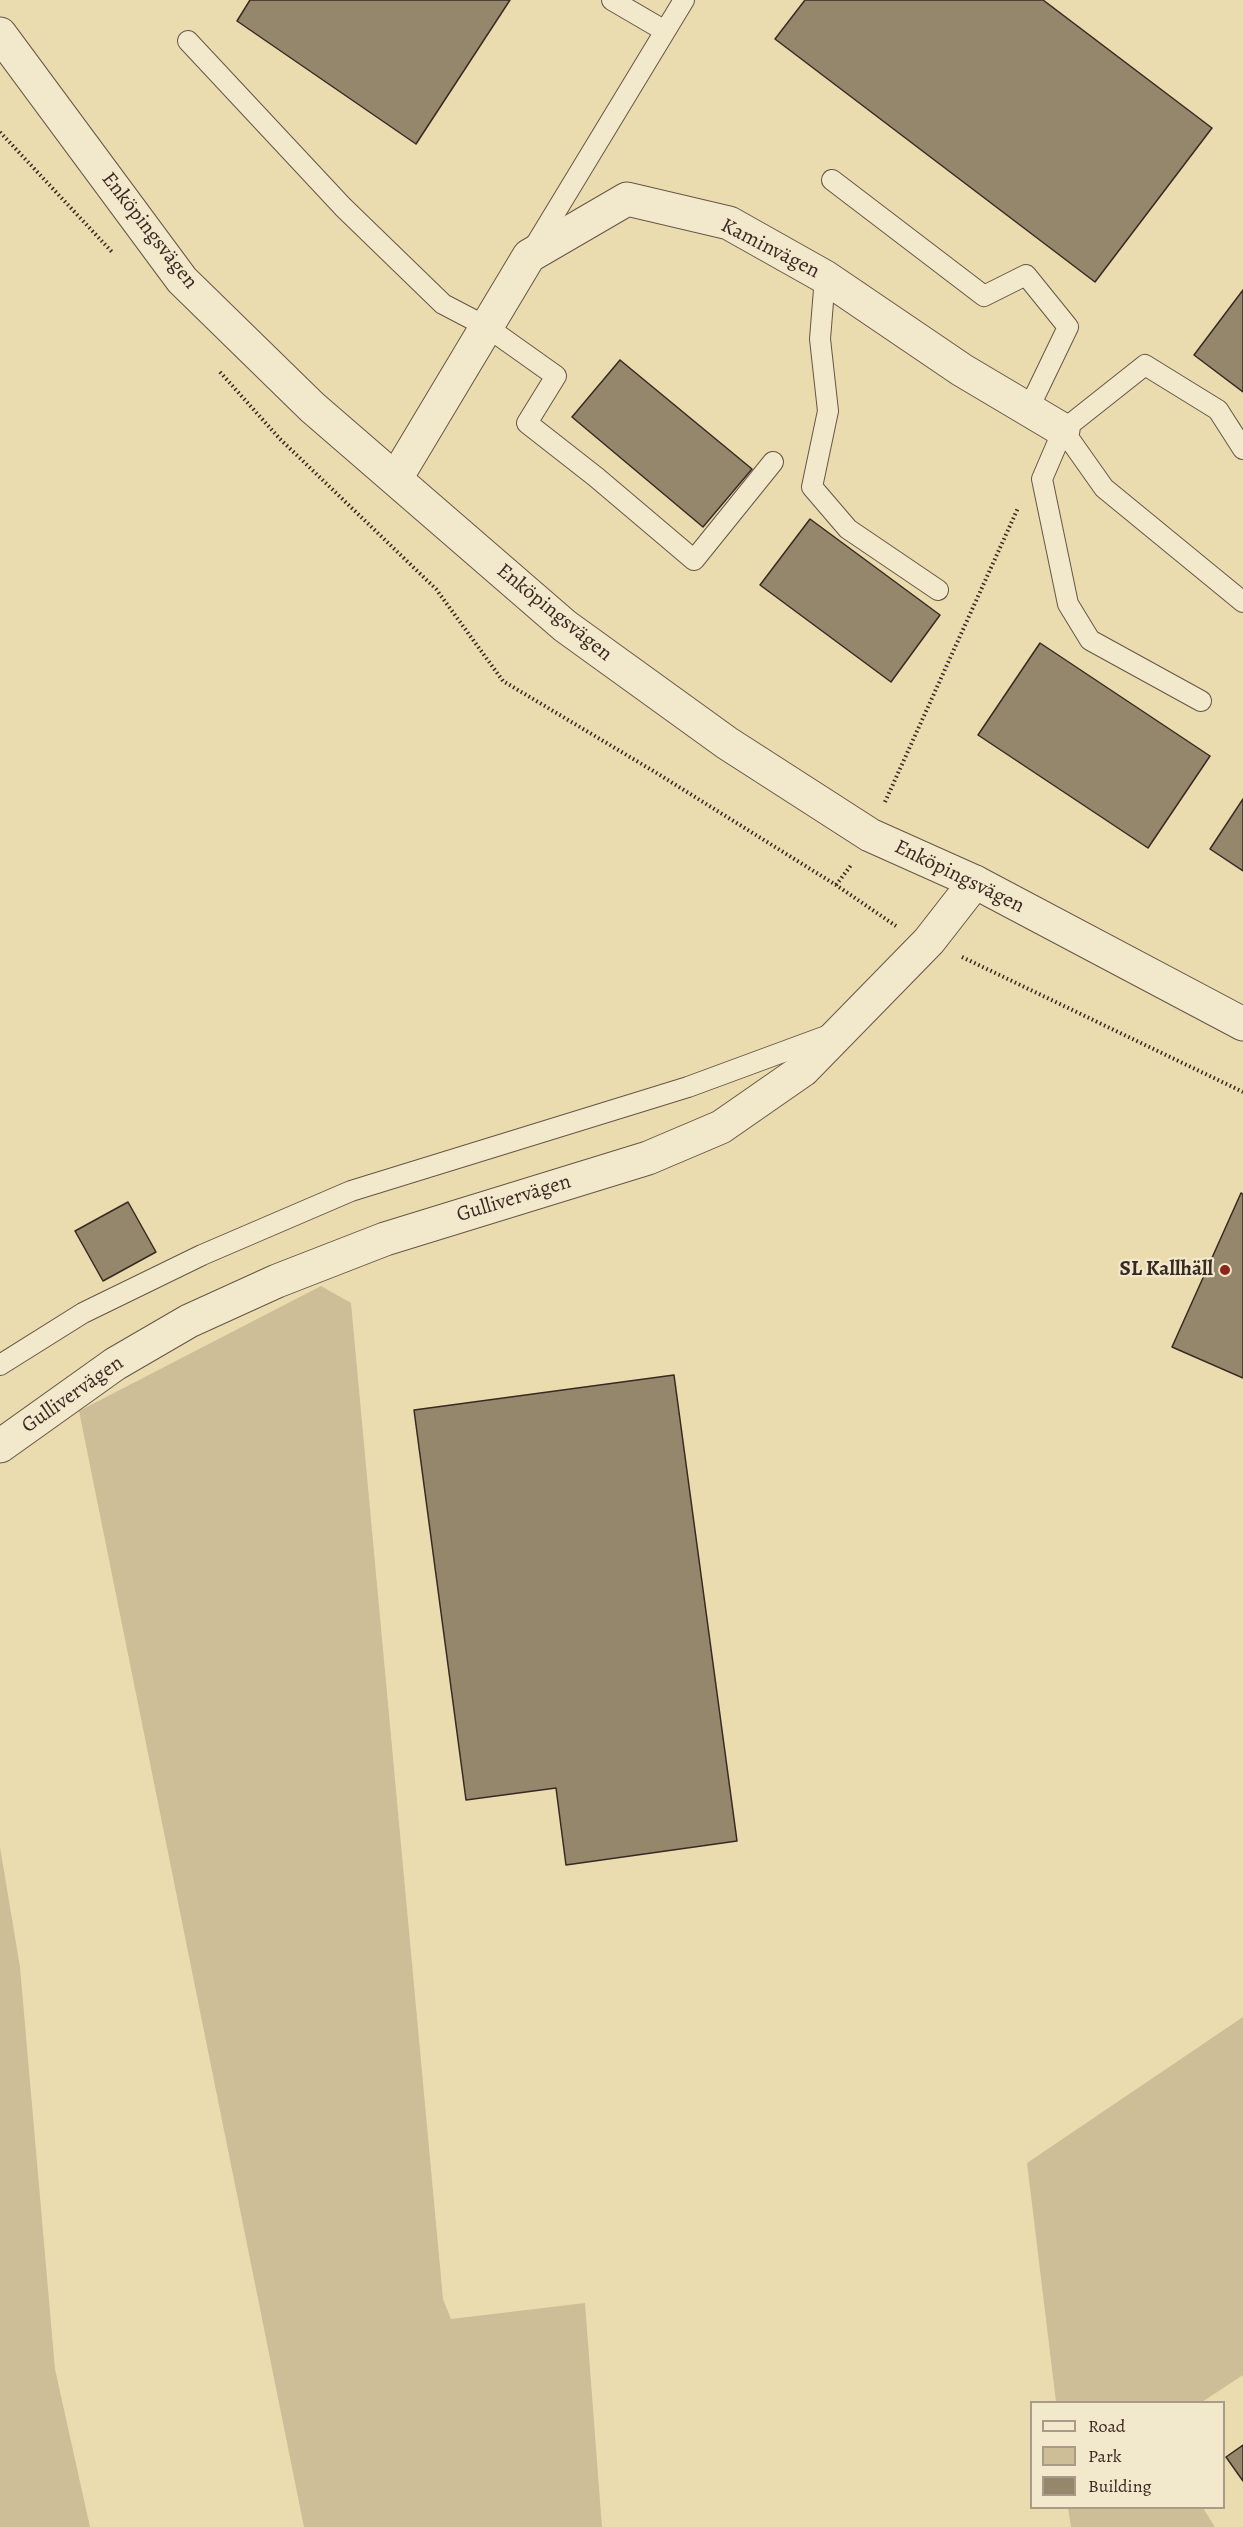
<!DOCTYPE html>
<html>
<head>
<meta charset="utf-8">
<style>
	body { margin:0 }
	#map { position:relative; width:1243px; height:2527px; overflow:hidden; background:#ebdcb0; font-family:Alegreya,serif }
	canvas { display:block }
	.legend { position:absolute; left:1030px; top:2401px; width:195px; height:108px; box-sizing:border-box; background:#f2e8cc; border:2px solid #a89c88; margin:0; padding:8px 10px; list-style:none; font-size:18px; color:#382a22 }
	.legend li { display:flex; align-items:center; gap:12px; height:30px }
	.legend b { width:30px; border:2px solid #a89c88 }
</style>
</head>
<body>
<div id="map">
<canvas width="1243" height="2527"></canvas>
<ul class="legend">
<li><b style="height:8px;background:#f2e8cc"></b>Road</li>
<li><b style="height:16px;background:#cdbe98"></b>Park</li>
<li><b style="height:16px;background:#95876c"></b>Building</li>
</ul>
</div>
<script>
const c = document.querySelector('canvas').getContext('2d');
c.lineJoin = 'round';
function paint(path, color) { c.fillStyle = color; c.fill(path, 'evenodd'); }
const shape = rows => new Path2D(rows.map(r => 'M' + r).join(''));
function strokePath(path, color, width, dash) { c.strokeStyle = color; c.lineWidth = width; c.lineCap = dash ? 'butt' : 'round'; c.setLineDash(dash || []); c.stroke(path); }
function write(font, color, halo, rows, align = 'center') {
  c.font = font + ' Alegreya,serif'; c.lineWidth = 4.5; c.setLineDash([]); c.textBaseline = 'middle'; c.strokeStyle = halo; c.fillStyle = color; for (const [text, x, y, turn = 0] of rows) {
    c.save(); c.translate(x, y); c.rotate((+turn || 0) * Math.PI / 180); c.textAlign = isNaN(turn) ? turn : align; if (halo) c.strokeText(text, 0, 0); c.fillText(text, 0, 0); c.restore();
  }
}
const green = shape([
	[321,1286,351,1303,443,2299,451,2319,585,2303,602,2527,304,2527,79,1411],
	[0,1847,20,1967,55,2369,90,2527,0,2527],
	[1243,2017,1243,2375,1202,2402,1056,2402,1027,2163],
	[1068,2508,1203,2508,1215,2527,1071,2527]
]);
const building = shape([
	[250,0,510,0,416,144,237,21,250,0],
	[805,0,1043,0,1212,128,1095,282,775,39,805,0],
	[1243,290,1243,392,1194,355,1243,290],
	[620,360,752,469,703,527,572,417,620,360],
	[810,519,940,615,891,682,760,585,810,519],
	[1040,643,1210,756,1148,848,978,735,1040,643],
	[1243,799,1243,871,1210,849,1243,799],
	[1241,1193,1243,1194,1243,1378,1172,1347,1241,1193],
	[128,1202,156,1252,103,1281,75,1231,128,1202],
	[674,1375,737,1841,566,1865,556,1788,466,1800,414,1410,674,1375],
	[1243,2445,1243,2481,1226,2457,1243,2445]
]);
const path = shape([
	[0,132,112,252],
	[220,372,280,439,436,589,503,681,655,772,836,885,896,926],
	[885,802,1018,508],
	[836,885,852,864],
	[962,957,1243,1092]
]);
const service = shape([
	[612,0,665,31],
	[188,41,343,207,443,304,487,327,556,376,527,423,596,477,694,560,773,462],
	[832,180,984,296,1026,275,1068,327,1028,410],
	[533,249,684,0],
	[825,277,820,339,828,411,812,487,848,529,938,590],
	[1063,430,1104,488,1243,602],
	[1201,701,1090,640,1068,604,1042,479,1063,430,1145,365,1218,410,1243,449],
	[0,1365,83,1313,202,1255,351,1191,688,1087,829,1035]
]);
const minor = shape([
	[396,478,529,256,627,199,729,223,825,277,962,370,1063,430],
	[0,1446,115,1364,189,1321,277,1281,385,1239,648,1158,721,1127,803,1070,929,941,975,882]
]);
const tertiary = shape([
	[0,34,182,280,312,407,565,626,727,743,870,835,975,882,1243,1024]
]);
const markers = [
	[1225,1270,6,"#8f2418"]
];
const streetNames = [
	["Enköpingsvägen",149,231,52],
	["Kaminvägen",770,249,27],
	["Enköpingsvägen",554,613,39],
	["Enköpingsvägen",959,877,26],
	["Gullivervägen",514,1199,-17],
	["Gullivervägen",73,1395,-35]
];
const poiNames = [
	["SL Kallhäll",1213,1270]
];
paint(green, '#cdbe98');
paint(building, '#95876c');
strokePath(building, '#382a22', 1.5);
strokePath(service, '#655646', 22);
strokePath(minor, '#655646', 35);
strokePath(tertiary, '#655646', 35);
strokePath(path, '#382a22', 4, [1.5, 3]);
strokePath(service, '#f2e8cc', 20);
strokePath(minor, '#f2e8cc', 33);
strokePath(tertiary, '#f2e8cc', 33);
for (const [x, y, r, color] of markers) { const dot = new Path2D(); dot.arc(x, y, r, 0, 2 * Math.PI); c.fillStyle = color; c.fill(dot); strokePath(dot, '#f2e8cc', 2); }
write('21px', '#382a22', '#f2e8cc', streetNames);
write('bold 21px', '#382a22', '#f2e8cc', poiNames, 'right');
</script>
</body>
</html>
